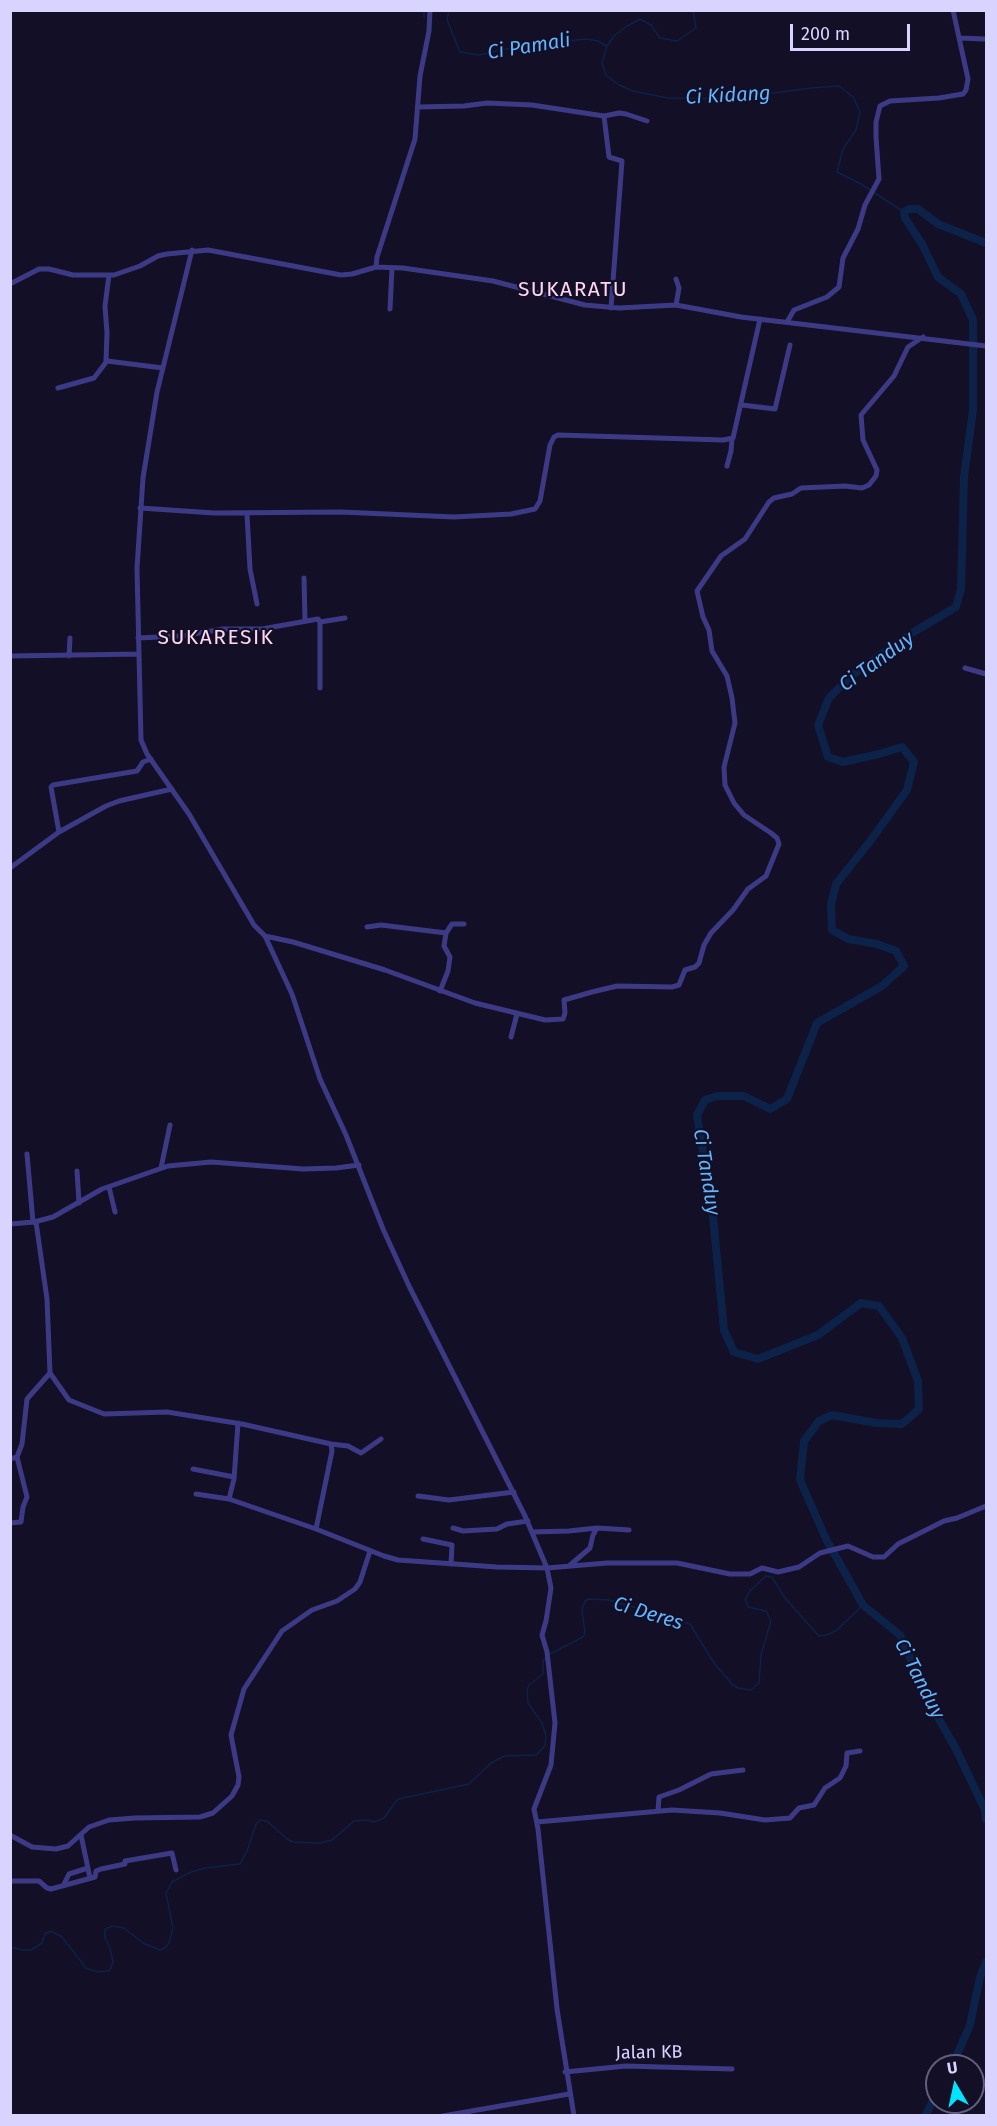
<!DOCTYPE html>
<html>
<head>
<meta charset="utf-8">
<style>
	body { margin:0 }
	#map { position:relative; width:997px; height:2126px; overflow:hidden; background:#130f26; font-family:"Fira Sans",sans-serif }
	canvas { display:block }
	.frame { position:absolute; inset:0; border:12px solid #d9d4ff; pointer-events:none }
	.north { position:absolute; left:925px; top:2054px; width:60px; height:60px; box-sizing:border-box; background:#130f26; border:2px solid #625e7d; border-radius:50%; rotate:351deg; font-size:16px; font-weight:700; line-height:24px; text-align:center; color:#d9d4ff }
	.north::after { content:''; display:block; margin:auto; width:21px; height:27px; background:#00e5ff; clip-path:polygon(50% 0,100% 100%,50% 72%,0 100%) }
	.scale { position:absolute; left:790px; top:24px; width:120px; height:27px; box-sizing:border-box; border:3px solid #d9d4ff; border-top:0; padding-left:8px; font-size:18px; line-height:21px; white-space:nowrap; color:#d9d4ff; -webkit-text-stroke:4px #130f26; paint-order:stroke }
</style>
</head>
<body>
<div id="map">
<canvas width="997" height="2126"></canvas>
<div class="frame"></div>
<div class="north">U</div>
<div class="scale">200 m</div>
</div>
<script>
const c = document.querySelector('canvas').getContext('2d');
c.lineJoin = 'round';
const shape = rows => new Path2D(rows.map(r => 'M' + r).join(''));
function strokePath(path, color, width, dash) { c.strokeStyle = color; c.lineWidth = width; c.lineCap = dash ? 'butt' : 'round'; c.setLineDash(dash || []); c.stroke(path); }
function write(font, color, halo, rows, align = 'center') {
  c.font = font + ' "Fira Sans",sans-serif'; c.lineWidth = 4.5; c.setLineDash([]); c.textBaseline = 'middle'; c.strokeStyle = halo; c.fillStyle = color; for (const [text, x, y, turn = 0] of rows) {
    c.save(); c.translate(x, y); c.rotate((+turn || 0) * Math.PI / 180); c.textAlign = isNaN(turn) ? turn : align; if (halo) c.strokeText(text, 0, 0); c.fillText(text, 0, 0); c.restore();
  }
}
const stream = shape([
	[449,10,447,20,460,52,479,55,524,45,586,39,598,41,606,46],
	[693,10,696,28,677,41,660,38,651,25,640,19,627,26,615,35,607,46,602,63,606,75,619,85,633,91,668,98,728,99,811,88,839,86,853,97,860,112,856,130,843,149,837,172,861,184,904,212],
	[424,17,424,10],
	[550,1654,583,1637,585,1633,582,1610,585,1601,589,1599,609,1600,690,1624,714,1663,733,1685,738,1688,751,1690,759,1683,761,1655,771,1621,766,1611,748,1607,745,1599,750,1591,766,1576,772,1577,785,1598,819,1636,827,1635,837,1630,863,1605],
	[10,1947,23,1950,31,1950,42,1943,45,1934,51,1931,62,1937,86,1968,97,1972,107,1971,110,1970,113,1962,110,1948,105,1938,105,1929,112,1926,124,1928,143,1943,160,1950,165,1948,169,1943,173,1928,166,1893,172,1882,191,1872,205,1868,240,1864,247,1851,256,1824,260,1820,267,1821,287,1839,293,1842,320,1843,332,1840,354,1821,368,1820,374,1822,384,1818,397,1800,403,1798,469,1784,491,1763,504,1756,536,1755,545,1746,546,1736,542,1723,528,1703,527,1690,529,1685,543,1674,543,1661,546,1657]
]);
const river = shape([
	[986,243,938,224,918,209,909,209,904,212,905,218,922,244,938,277,961,294,973,320,973,410,964,477,961,589,956,607,912,633,851,676,829,698,818,725,828,757,843,762,879,754,902,747,914,762,907,790,871,840,836,884,831,905,832,930,848,939,877,944,896,951,904,966,882,986,817,1023,787,1099,770,1109,744,1096,717,1096,705,1100,697,1115,713,1217,724,1330,734,1352,758,1359,818,1335,861,1303,879,1306,902,1338,918,1381,919,1409,902,1424,876,1423,832,1415,819,1421,804,1441,800,1480,826,1539,863,1605,900,1635,929,1702,956,1749,985,1810,986,1819],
	[952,2066,970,2025,980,1977,986,1962],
	[925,2116,937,2093]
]);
const minor = shape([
	[960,38,984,39],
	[418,107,464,106,487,103,532,105,604,116,619,113,626,114,647,121],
	[604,116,609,157,622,161,611,308],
	[192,250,157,392,143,478,137,568,141,740,147,754,189,814,254,925,265,936,292,994,320,1079,346,1135,383,1229,409,1286,525,1516,547,1568,551,1588,546,1621,542,1635,547,1652,555,1723,551,1765,534,1809,538,1829,557,2009,574,2116],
	[376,267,377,257,415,139,420,76,429,31,430,10],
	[10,284,39,269,49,269,73,275,114,275,140,266,158,256,167,254,208,250,341,275,352,274,376,267,403,268,493,281,585,305,619,308,676,305,741,317,986,346],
	[676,305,679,288,676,279],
	[390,309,392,268],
	[787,322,794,310,827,297,839,287,843,258,858,229,865,205,879,179,876,137,876,122,880,106,890,101,939,98,963,94,966,90,968,79,953,10],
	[106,361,107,333,105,306,109,275],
	[58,388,94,378,107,361,163,368],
	[742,405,775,409,790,345],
	[727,466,731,451,732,439],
	[140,508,214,513,341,512,454,517,511,514,535,509,540,501,550,445,554,437,558,435,723,440,733,438,760,319],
	[247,514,250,569,257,604],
	[304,578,305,621],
	[320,622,345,618],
	[138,638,181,636,223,629,262,629,318,619,320,622,320,688],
	[10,656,138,654],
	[69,656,70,638],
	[965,668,986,674],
	[59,832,51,787,53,785,137,771,143,762,151,759],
	[10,868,59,832,106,806,119,801,172,789],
	[367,927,381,925,446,933],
	[265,936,293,942,385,970,475,1003,545,1020,563,1019,565,1013,564,1000,592,992,617,986,672,987,679,985,685,970,695,967,699,963,704,945,711,933,733,910,748,889,766,876,779,844,777,838,771,833,744,815,734,803,725,785,724,767,735,723,732,698,727,676,712,651,709,630,703,617,697,591,721,556,745,539,769,502,774,498,792,494,801,488,845,486,862,488,869,485,876,476,877,470,863,440,861,415,894,376,908,347,923,337],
	[440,991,448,971,450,957,444,946,446,933,452,924,464,924],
	[511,1037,517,1014],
	[27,1154,33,1222],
	[161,1168,170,1125],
	[77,1171,79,1203],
	[109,1187,115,1212],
	[36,1222,47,1299,50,1373,69,1400,104,1414,167,1412,242,1424,331,1444,332,1451,316,1529,384,1556,398,1560,497,1567,547,1568,607,1563,677,1563,730,1574,750,1574,762,1568,778,1572,799,1567,820,1553,848,1546,873,1557,884,1557,898,1544,944,1521,957,1518,986,1506],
	[10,1224,34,1222,53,1217,102,1189,168,1166,211,1162,303,1169,336,1168,359,1165],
	[238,1423,234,1479,229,1499,316,1529],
	[331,1444,348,1446,361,1453,381,1439],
	[10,1459,17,1457,22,1444,27,1399,50,1373],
	[193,1469,234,1477],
	[196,1494,229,1499],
	[418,1496,449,1500,514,1492],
	[10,1523,21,1522,23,1507,27,1497,17,1457],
	[453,1528,463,1531,497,1529,507,1524,528,1521],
	[532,1532,569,1531,597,1528,629,1530],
	[423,1539,452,1545,451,1564],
	[569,1566,590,1548,593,1535,597,1528],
	[658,1811,659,1797,679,1790,711,1774,743,1770],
	[537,1822,672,1810,720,1813,765,1820,790,1818,799,1808,814,1805,825,1788,840,1778,846,1766,847,1753,860,1751],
	[10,1835,32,1847,56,1849,68,1846,89,1827,109,1820,135,1818,200,1817,213,1813,232,1796,238,1785,239,1777,231,1735,244,1689,282,1631,312,1610,337,1601,355,1589,360,1582,370,1551],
	[81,1835,90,1878],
	[10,1881,39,1881,47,1888,51,1889,95,1877,96,1871,101,1869,125,1864,125,1861,172,1853,176,1870],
	[63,1886,69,1874,88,1868],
	[565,2072,626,2066,732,2069],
	[443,2116,569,2094]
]);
const streetNames = [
	["Jalan KB",649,2053,-1]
];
const waterNames = [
	["Ci Pamali",529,47,-9],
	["Ci Kidang",728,96,-3],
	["Ci Tanduy",877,662,-36],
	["Ci Tanduy",706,1172,81],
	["Ci Deres",648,1614,17],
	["Ci Tanduy",919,1679,63]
];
const quarterNames = [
	["SUKARATU",573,290],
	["SUKARESIK",216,638]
];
strokePath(stream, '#0c2248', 1.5);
strokePath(river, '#0c2248', 8);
strokePath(minor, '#3d3a85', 5);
write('18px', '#d9d4ff', '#130f26', streetNames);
write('italic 20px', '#62b6ff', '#130f26', waterNames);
c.letterSpacing = '1.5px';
write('21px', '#ffd6f0', '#130f26', quarterNames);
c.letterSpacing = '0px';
</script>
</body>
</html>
